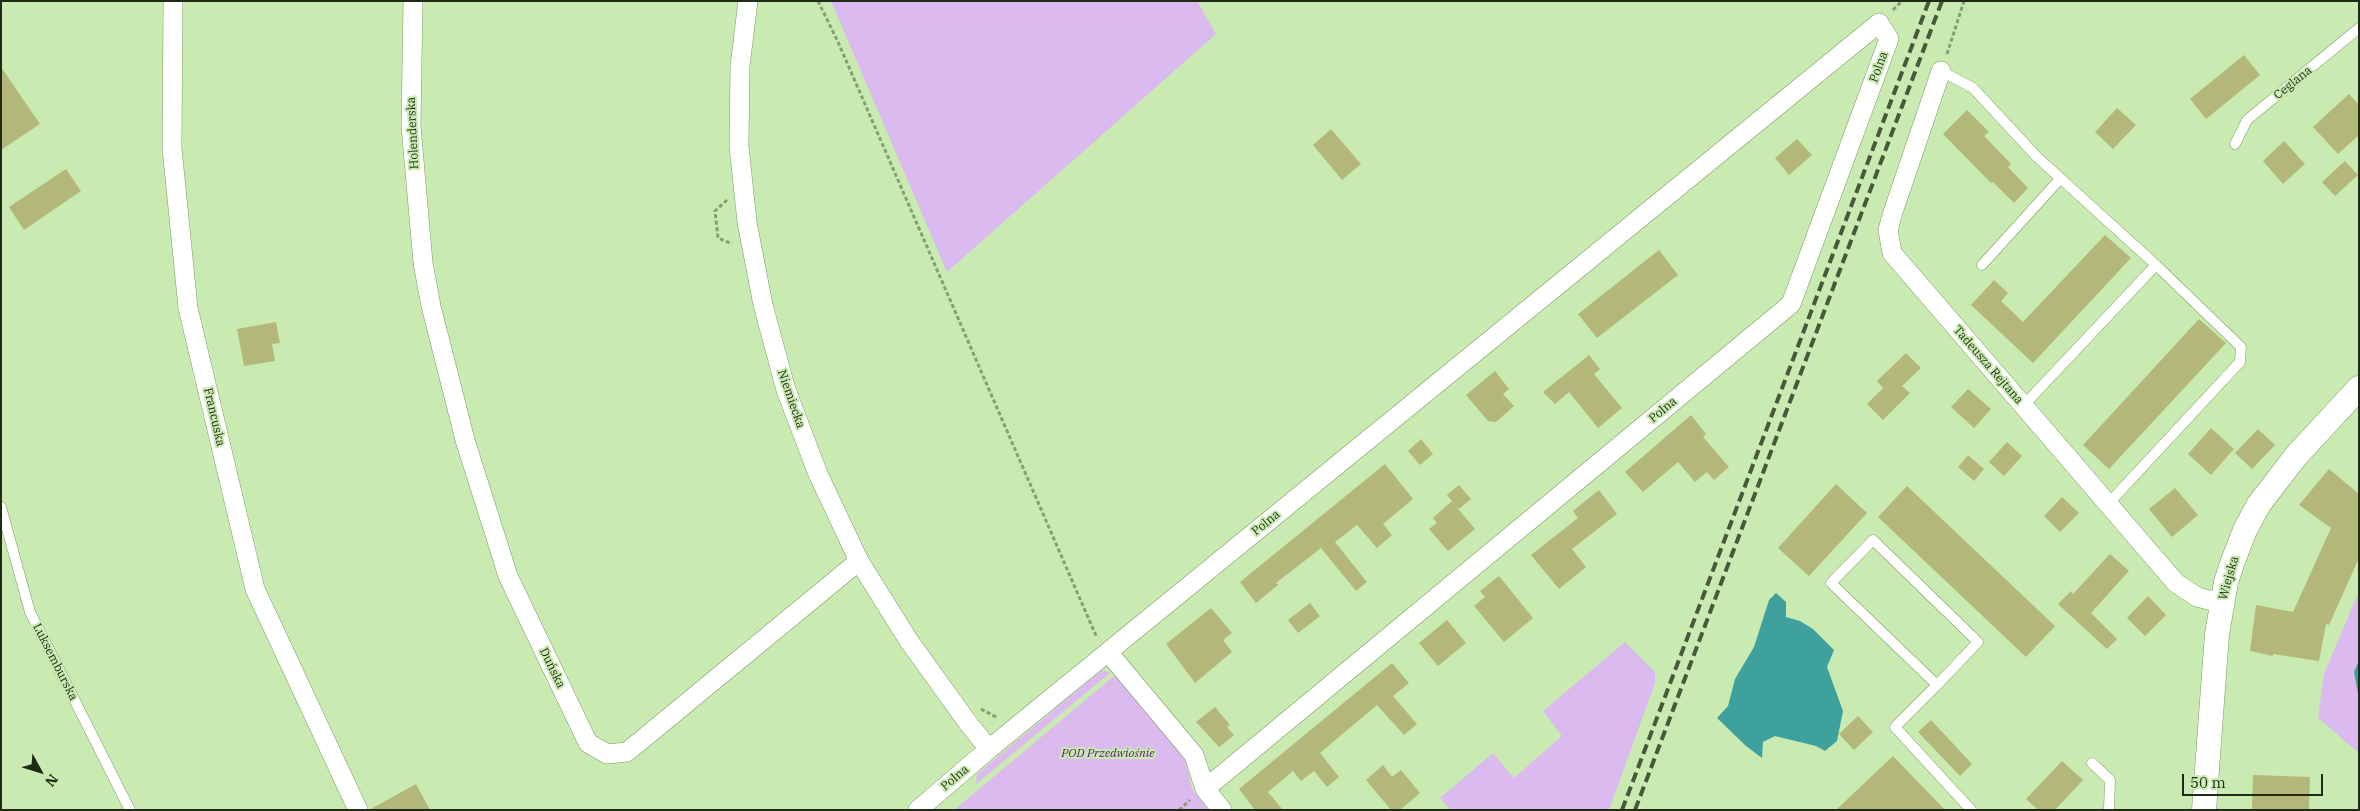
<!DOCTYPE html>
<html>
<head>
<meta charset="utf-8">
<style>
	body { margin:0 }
	#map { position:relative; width:2360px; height:811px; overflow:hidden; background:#c9eab1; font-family:"IBM Plex Serif",serif }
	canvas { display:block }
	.frame { position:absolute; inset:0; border:2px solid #1f2b16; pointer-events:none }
	.north { position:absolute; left:15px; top:746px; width:50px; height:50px; -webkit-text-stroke:4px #c9eab1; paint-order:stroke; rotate:129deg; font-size:14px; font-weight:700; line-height:20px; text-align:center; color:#1f2b16 }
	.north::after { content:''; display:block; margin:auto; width:18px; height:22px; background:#1f2b16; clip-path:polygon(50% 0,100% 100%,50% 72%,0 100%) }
	.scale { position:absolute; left:2182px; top:774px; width:141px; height:22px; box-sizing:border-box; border:2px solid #1f2b16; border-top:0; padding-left:6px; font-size:15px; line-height:18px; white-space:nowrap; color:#1f2b16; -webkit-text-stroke:4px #c9eab1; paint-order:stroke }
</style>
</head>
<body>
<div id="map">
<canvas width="2360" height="811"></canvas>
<div class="frame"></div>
<div class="north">N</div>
<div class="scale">50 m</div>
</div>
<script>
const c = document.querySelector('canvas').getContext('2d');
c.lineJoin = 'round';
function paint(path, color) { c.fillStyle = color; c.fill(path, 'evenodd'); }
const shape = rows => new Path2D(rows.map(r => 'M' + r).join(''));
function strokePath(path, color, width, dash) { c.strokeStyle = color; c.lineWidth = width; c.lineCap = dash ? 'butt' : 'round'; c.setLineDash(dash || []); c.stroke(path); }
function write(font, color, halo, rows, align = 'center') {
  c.font = font + ' "IBM Plex Serif",serif'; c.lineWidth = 4; c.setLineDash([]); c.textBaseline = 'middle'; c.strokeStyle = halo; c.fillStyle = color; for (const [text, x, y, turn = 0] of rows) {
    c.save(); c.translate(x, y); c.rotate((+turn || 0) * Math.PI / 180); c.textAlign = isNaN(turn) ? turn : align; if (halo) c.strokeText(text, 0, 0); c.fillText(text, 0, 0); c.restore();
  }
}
const green = shape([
	[831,1,1197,1,1216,34,947,272],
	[2359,591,2359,660,2354,672,2359,699,2359,753,2318,718,2324,674],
	[1625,642,1655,672,1655,683,1609,810,1451,810,1440,798,1493,753,1514,778,1562,736,1543,711],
	[1102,670,1110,673,976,784,977,774],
	[1119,675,1186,762,1192,789,1209,810,954,810,1114,676]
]);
const water = shape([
	[1776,593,1786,602,1786,617,1800,621,1813,629,1834,650,1827,667,1843,711,1837,741,1825,751,1816,746,1775,736,1763,742,1762,758,1746,746,1717,718,1728,706,1735,679,1754,647,1769,600],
	[2359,660,2359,699,2354,672]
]);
const building = shape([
	[2244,55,2260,75,2206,119,2190,99],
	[1,67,40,124,1,150],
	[2349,94,2359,105,2359,135,2338,154,2313,127],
	[2117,108,2136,125,2113,149,2095,132],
	[1967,110,1989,132,1984,136,2011,164,2008,167,2028,188,2014,203,1993,182,1991,183,1943,134],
	[1331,129,1361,164,1342,180,1313,145],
	[1797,139,1812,155,1789,175,1775,158],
	[2284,141,2305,164,2283,184,2263,161],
	[2345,161,2358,175,2335,196,2322,182],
	[66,169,81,191,24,230,9,207],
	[2105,235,2131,258,2033,363,1971,305,1994,280,2008,293,2001,301,2023,322],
	[1659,250,1678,275,1597,338,1578,314],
	[2199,319,2226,343,2109,469,2083,445],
	[276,322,280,343,272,344,275,361,244,366,237,329],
	[1906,353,1921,368,1902,386,1910,393,1883,420,1867,404,1883,388,1877,381],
	[1589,355,1600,369,1594,374,1622,408,1598,428,1569,392,1555,404,1543,392],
	[1495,371,1509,389,1503,394,1514,406,1496,422,1488,421,1466,395],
	[1968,389,1991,409,1974,428,1951,407],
	[1691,415,1706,434,1703,437,1729,467,1714,480,1707,472,1695,482,1678,462,1643,492,1625,472],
	[2211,428,2234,449,2211,475,2188,454],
	[2258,429,2275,445,2252,469,2235,453],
	[1421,439,1433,454,1420,465,1408,451],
	[2007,442,2022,456,2004,476,1989,462],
	[1968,455,1984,469,1974,481,1958,467],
	[1385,464,1413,499,1383,524,1392,535,1377,548,1357,525,1335,542,1367,582,1356,591,1321,548,1276,583,1278,585,1256,603,1240,582],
	[2329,469,2359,494,2359,558,2329,625,2326,624,2319,661,2273,654,2273,656,2250,651,2256,605,2293,612,2331,528,2299,505],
	[1836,484,1867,513,1809,576,1778,548],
	[1459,485,1471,499,1459,509,1454,504,1475,529,1448,551,1429,529,1437,523,1433,518,1452,501,1447,495],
	[1907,486,2055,626,2026,657,1878,517],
	[2175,488,2198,515,2172,537,2149,509],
	[1599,490,1617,514,1572,549,1586,567,1559,589,1531,555,1578,518,1573,511],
	[2062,497,2079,513,2060,532,2044,516],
	[2110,554,2129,571,2091,613,2117,639,2107,649,2058,604,2071,591,2073,594],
	[1499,576,1533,618,1504,642,1474,606,1485,597,1480,591],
	[2148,596,2166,615,2145,636,2127,618],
	[1310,603,1320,616,1298,633,1288,620],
	[1211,608,1232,633,1223,640,1232,652,1195,683,1166,644],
	[1447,620,1466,643,1438,666,1419,643],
	[1392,663,1409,683,1393,696,1417,724,1404,735,1377,705,1320,753,1339,777,1327,787,1314,771,1301,781,1293,771,1268,792,1283,810,1255,810,1239,789],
	[1215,707,1230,725,1227,727,1234,735,1219,747,1196,722],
	[1858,716,1873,732,1854,750,1839,734],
	[1931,720,1972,764,1960,776,1918,732],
	[1893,756,1945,810,1836,810],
	[2062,761,2083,780,2055,810,2038,810,2026,799],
	[1383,765,1392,777,1401,770,1420,793,1400,810,1391,810,1366,780],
	[2253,775,2310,777,2309,810,2252,810],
	[416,784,430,810,369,810]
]);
const path = shape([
	[818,1,838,42,1097,638],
	[1893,10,1902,1],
	[1947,54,1964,1],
	[727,200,715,211,718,238,732,244],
	[981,709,998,718],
	[1179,810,1190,800]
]);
const service = shape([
	[1941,71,1973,88,2037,157,2156,265,2241,347,2240,362,2108,504],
	[2235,144,2247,120,2359,28],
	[1982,265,2060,179],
	[2023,406,2156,265],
	[1,507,30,612,130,810],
	[1937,685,1831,583,1873,540,1978,642,1937,685,1895,727,1971,810],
	[2092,763,2110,780,2109,810]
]);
const minor = shape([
	[173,1,172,148,188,308,255,589,358,810],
	[413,1,411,126,423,263,431,306,465,440,508,576,588,743,607,754,627,752,859,561],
	[748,1,740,66,739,146,747,222,763,305,786,390,818,474,859,561,909,641,968,723,989,749],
	[1941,71,1893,212,1888,230,1892,253,2176,583,2197,597,2221,603],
	[1108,652,1194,755,1205,789,1222,810],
	[918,810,989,749,1879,23,1889,39,1791,304,1205,789]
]);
const tertiary = shape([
	[2204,810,2217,634,2226,582,2233,561,2245,530,2259,504,2276,482,2296,456,2359,388]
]);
const rail = shape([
	[1622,810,1929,1],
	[1635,810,1942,1]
]);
const streetNames = [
	["Polna",1879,67,-70],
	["Ceglana",2293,83,-39],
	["Holenderska",413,133,-93],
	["Tadeusza Rejtana",1988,365,49],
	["Niemiecka",791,399,71],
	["Polna",1663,410,-40],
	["Francuska",214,417,77],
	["Polna",1266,523,-39],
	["Wiejska",2229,578,-74],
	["Luksemburska",55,662,63],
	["Duńska",552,668,64],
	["Polna",955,778,-40]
];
const parkNames = [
	["POD Przedwiośnie",1108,754]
];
paint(green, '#dabaef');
paint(water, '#3fa19e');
paint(building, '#b3b87a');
strokePath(service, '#7d9c66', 11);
strokePath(minor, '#7d9c66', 20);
strokePath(tertiary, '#7d9c66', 25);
strokePath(path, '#859e73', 3, [4, 2.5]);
strokePath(service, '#fff', 10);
strokePath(minor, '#fff', 19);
strokePath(tertiary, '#fff', 24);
strokePath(rail, '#47583b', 4, [10, 5]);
write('12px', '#1f2b16', '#c9eab1', streetNames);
write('italic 12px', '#53186e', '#c9eab1', parkNames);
</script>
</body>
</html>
